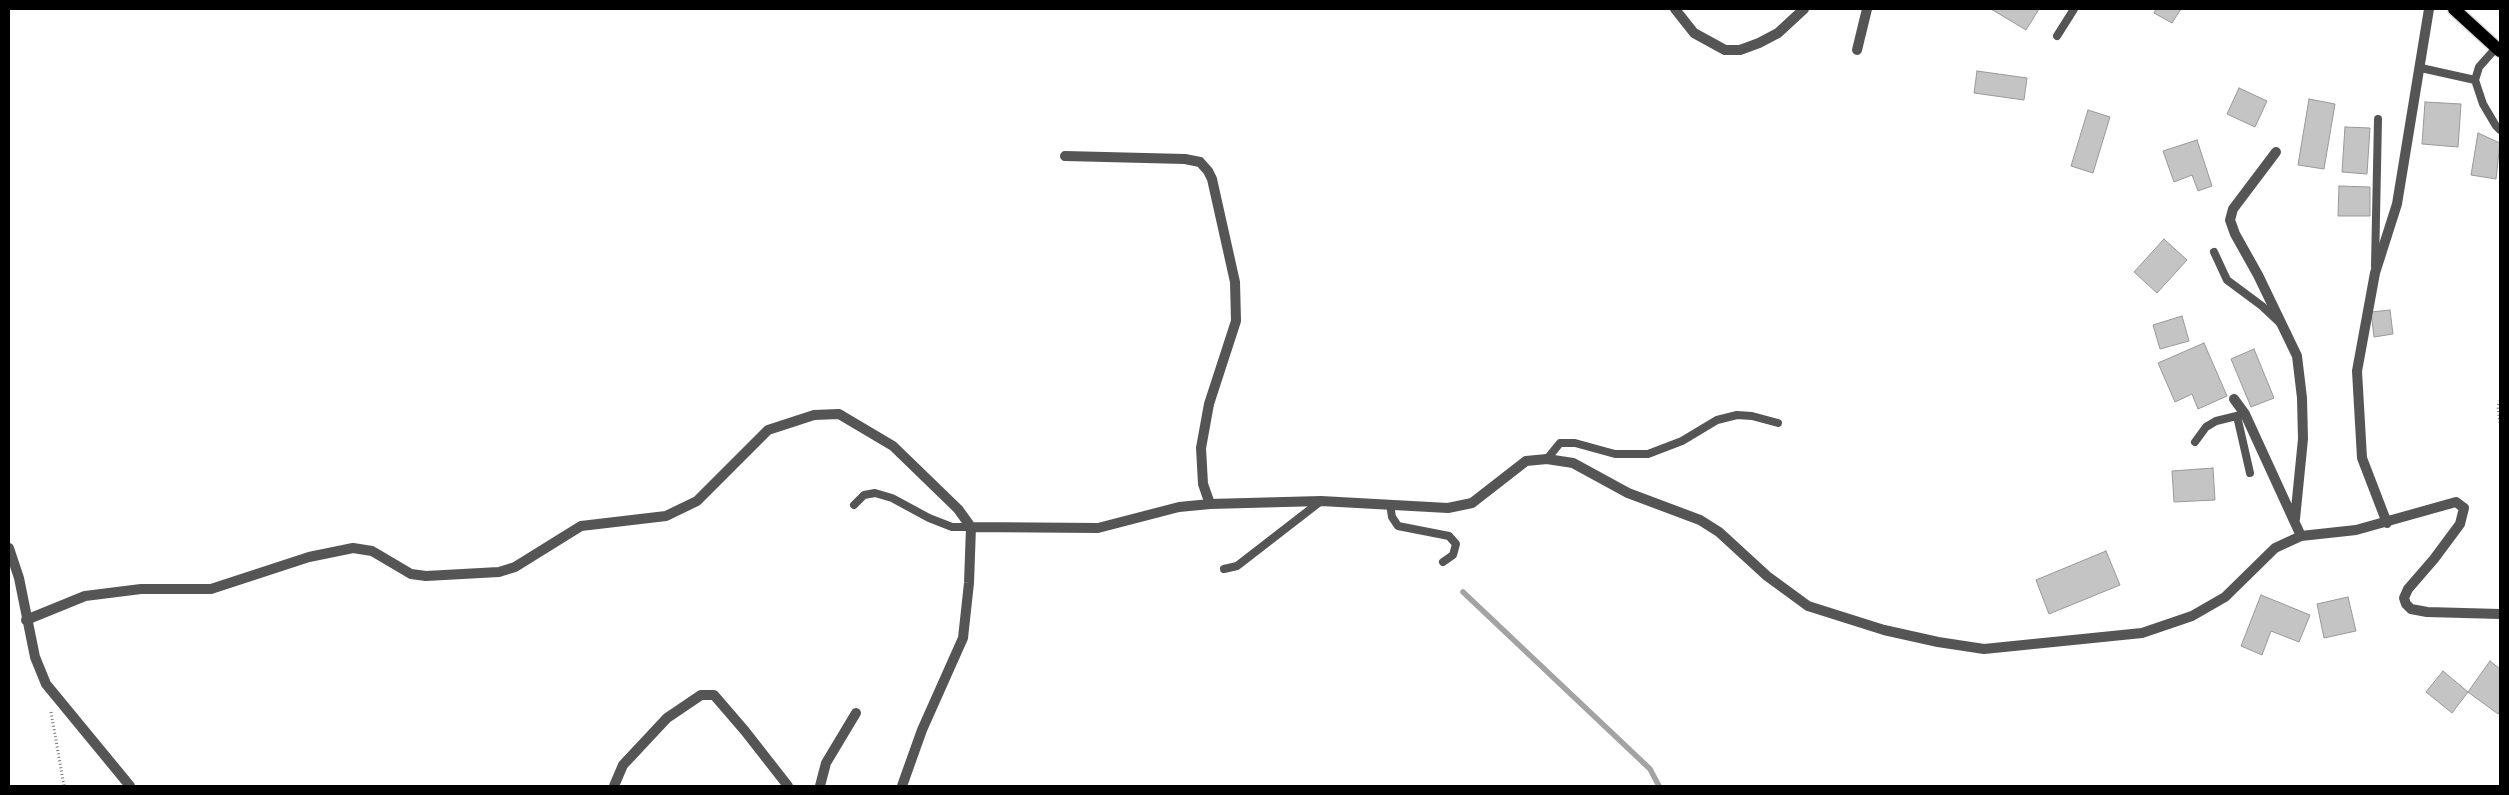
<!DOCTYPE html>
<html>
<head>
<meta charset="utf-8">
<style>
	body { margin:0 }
	#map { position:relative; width:2509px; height:795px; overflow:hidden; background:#fff; font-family:Overpass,sans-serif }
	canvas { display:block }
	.frame { position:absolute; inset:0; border:10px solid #000; pointer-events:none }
</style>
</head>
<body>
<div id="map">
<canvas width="2509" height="795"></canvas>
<div class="frame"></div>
</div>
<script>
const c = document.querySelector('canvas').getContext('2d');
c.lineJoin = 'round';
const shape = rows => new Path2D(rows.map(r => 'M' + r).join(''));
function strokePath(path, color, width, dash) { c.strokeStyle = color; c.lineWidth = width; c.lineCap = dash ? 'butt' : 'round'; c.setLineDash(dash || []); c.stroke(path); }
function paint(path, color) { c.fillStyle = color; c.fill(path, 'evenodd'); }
const stream = shape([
	[1463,592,1650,769,1659,786]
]);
const building = shape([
	[1991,9,2039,9,2026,30,1991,9],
	[2156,9,2181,9,2172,23,2154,13,2156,9],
	[1977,71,2027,78,2024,100,1974,93,1977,71],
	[2239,88,2267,101,2255,127,2227,114,2239,88],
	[2309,99,2335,104,2324,169,2298,165,2309,99],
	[2425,102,2461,104,2458,147,2422,144,2425,102],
	[2088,110,2110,117,2093,173,2071,166,2088,110],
	[2345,127,2370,128,2367,174,2342,172,2345,127],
	[2478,133,2500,143,2496,179,2471,175,2478,133],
	[2197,140,2212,186,2198,191,2192,175,2174,182,2163,151,2197,140],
	[2339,186,2370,187,2370,216,2338,216,2339,186],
	[2164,239,2187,260,2157,293,2134,272,2164,239],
	[2390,310,2393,334,2374,337,2371,312,2390,310],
	[2182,316,2189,341,2160,349,2153,325,2182,316],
	[2204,343,2227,396,2198,409,2192,394,2175,402,2158,363,2204,343],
	[2254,349,2274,398,2251,407,2231,359,2254,349],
	[2213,468,2215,500,2174,502,2172,471,2213,468],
	[2106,551,2120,585,2049,614,2036,580,2106,551],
	[2261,595,2310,615,2299,642,2271,631,2262,655,2241,646,2261,595],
	[2348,597,2356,631,2324,638,2317,604,2348,597],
	[2490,661,2500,669,2500,711,2498,714,2468,692,2490,661],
	[2443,671,2468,692,2452,713,2426,692,2443,671]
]);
const path = shape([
	[2500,401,2498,406,2500,424],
	[51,712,64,786]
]);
const lane = shape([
	[2057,36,2074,9],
	[2496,48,2479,67,2475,80,2483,104,2496,126,2500,130],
	[2421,68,2475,80],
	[2214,252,2227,280,2262,306,2279,322],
	[2375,266,2378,119],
	[2237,416,2250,473],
	[2195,442,2206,427,2216,421,2245,414],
	[1547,459,1560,443,1575,443,1615,454,1648,454,1682,441,1717,420,1737,415,1752,416,1778,423],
	[1390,504,1392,517,1398,526,1449,536,1456,544,1453,555,1443,562],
	[854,505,864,495,875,493,892,498,929,518,952,527,971,527],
	[1224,569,1237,566,1321,501]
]);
const street = shape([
	[1675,9,1694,33,1725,50,1740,50,1759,43,1778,33,1804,9],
	[1857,50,1867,9],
	[2276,152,2233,209,2230,220,2235,234,2258,275,2297,356,2302,398,2303,439,2295,519],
	[1065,156,1185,159,1200,162,1208,171,1212,179,1235,282,1236,321,1209,404,1201,448,1203,484,1210,504],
	[2234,399,2245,414,2301,536],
	[2387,523,2362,458,2357,371,2375,273,2397,204,2429,9],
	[9,548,19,578,35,657,46,684,130,786],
	[26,620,85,596,141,589,211,589,309,557,353,548,372,551,411,574,426,576,499,572,515,567,581,526,666,516,697,501,768,430,814,415,839,414,893,446,958,509,971,527,1098,528,1179,507,1210,504,1321,501,1448,508,1472,503,1526,461,1547,459,1573,463,1628,493,1700,520,1719,532,1767,576,1808,606,1884,630,1938,642,1984,649,2142,633,2192,616,2225,597,2275,548,2301,536,2356,530,2456,502,2464,508,2460,524,2434,559,2408,589,2404,598,2406,604,2411,609,2427,612,2500,614],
	[614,786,623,765,667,718,701,695,714,695,745,731,788,786],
	[820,786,826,763,856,713],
	[902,786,922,730,963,638,969,583,971,527]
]);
const primary = shape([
	[2454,9,2500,51]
]);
strokePath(stream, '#a3a3a3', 5.5);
paint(building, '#c4c4c4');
strokePath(building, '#999', 1);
strokePath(primary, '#dbdbdb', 15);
strokePath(path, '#777', 3, [1, 2.5]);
strokePath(lane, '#555', 8);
strokePath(street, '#555', 10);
strokePath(primary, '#000', 12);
</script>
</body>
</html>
